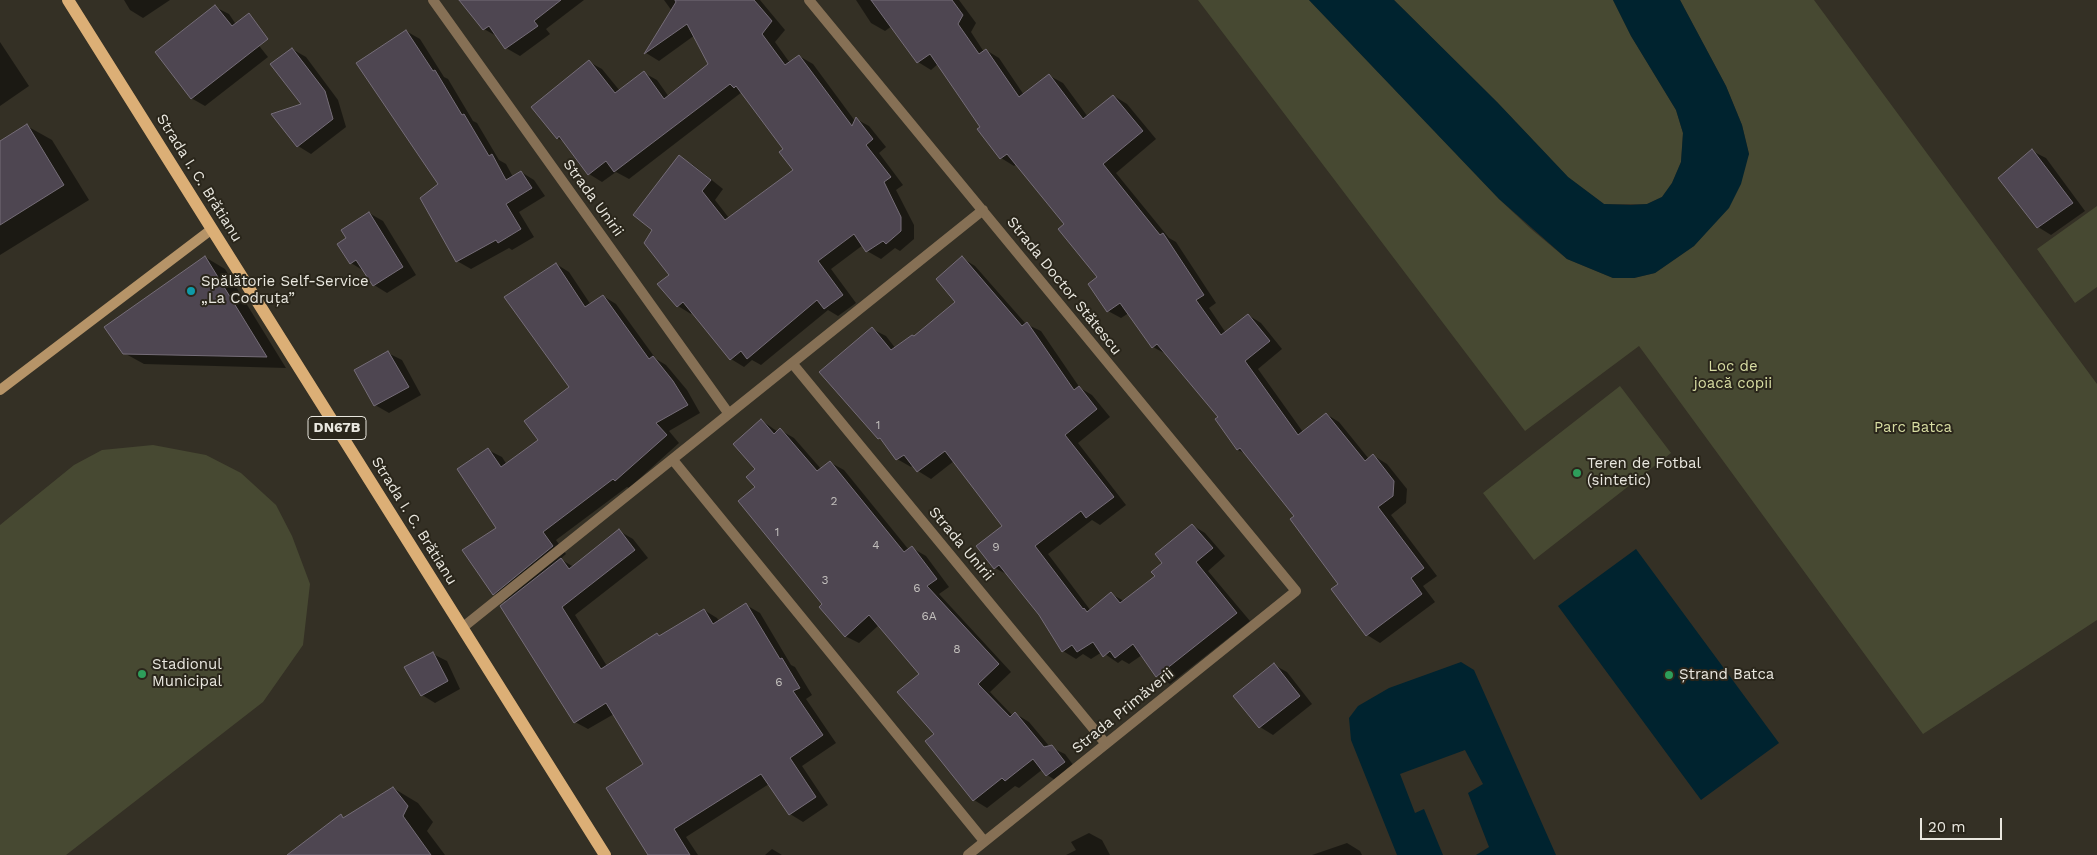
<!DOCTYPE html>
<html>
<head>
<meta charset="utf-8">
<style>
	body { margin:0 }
	#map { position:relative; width:2097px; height:855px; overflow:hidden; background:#343025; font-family:"Work Sans",sans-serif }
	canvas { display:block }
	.scale { position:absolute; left:1920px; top:818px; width:82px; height:22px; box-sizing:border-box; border:2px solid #e9e7df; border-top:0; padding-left:6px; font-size:15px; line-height:18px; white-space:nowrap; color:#e9e7df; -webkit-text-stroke:4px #2a261b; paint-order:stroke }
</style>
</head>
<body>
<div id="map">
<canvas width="2097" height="855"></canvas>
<div class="scale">20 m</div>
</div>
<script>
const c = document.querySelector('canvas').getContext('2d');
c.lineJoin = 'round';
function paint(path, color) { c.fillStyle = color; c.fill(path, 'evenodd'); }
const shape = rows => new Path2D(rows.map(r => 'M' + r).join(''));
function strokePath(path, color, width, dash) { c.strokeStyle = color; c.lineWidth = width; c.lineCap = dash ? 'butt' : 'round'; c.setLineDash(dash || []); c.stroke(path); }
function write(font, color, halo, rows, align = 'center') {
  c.font = font + ' "Work Sans",sans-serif'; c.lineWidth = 4; c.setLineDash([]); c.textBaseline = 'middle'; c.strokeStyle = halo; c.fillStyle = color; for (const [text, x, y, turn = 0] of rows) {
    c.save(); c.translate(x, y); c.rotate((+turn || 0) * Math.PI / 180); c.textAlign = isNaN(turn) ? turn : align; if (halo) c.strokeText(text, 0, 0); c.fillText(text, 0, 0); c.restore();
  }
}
const green = shape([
	[1198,0,1309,0,1499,199,1531,229,1567,259,1613,278,1634,278,1655,273,1694,246,1708,230,1749,154,1742,125,1726,86,1680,0,1814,0,2097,384,2097,620,1923,734,1639,346,1525,431],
	[1394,0,1613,0,1631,36,1676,110,1683,133,1681,162,1672,183,1662,197,1647,204,1604,204,1568,177,1497,102],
	[2097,206,2097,287,2075,303,2037,249],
	[1620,386,1671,453,1534,560,1483,493],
	[153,445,206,455,241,473,276,505,292,536,310,584,303,645,263,702,66,855,0,855,0,525,74,465,102,450]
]);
const water = shape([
	[1309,0,1394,0,1497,102,1568,177,1604,204,1631,205,1647,204,1662,197,1672,183,1681,162,1683,133,1676,110,1631,36,1613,0,1680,0,1726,86,1742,125,1749,154,1741,184,1729,208,1694,246,1655,273,1634,278,1613,278,1567,259,1499,199],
	[1636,549,1779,743,1701,800,1558,606],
	[1461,662,1474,670,1556,855,1476,855,1489,847,1468,793,1483,784,1465,750,1400,774,1415,813,1424,809,1443,855,1397,855,1351,740,1349,718,1358,706,1389,688]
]);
const shadow = shape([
	[124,0,170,0,143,18,130,10],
	[461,0,584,0,546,29,550,34,520,56,506,48,498,37,484,29],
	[664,0,760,0,785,30,775,42,790,63,799,56,813,64,855,121,856,119,869,126,886,147,879,153,903,185,896,190,914,225,914,239,900,251,895,248,881,259,867,251,863,245,831,269,856,303,838,316,828,310,761,365,752,360,744,367,731,359,693,312,691,314,678,306,670,275,654,230,680,157,693,165,723,189,715,200,729,218,795,170,785,150,742,92,629,179,616,172,602,182,589,174,565,142,557,138,589,62,602,69,620,91,644,73,657,80,669,97,710,64,695,35,659,61,646,53,672,11],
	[856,0,959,0,976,23,971,32,984,52,986,50,999,58,1024,95,1050,76,1063,83,1088,117,1114,96,1127,104,1156,139,1116,173,1169,238,1176,242,1216,303,1209,308,1226,333,1248,315,1261,323,1282,349,1258,369,1303,432,1326,414,1339,422,1369,459,1374,456,1387,464,1407,489,1406,503,1391,515,1437,576,1423,586,1435,602,1380,643,1367,635,1340,584,1295,516,1246,454,1238,450,1217,420,1220,417,1166,354,1153,347,1129,313,1121,318,1108,311,1099,278,1066,224,1017,164,1014,166,1001,158,938,64,931,70,918,62,892,26,885,31,871,23],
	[215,7,229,14,237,26,249,33,268,57,205,106,191,98],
	[406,31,420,39,444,77,448,79,473,121,477,123,499,160,506,164,513,177,521,172,534,180,545,196,519,212,534,237,512,250,509,248,471,269,457,261],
	[0,42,29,86,0,106],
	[292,49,306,57,338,100,346,127,311,154,298,146,303,105],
	[27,126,52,140,89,200,0,255,0,142],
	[2032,151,2046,158,2085,211,2051,235,2038,227],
	[369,213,383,221,416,275,387,293,374,285,364,271,351,263,348,239],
	[205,257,225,269,286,368,144,364,124,353],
	[962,258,975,266,1026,324,1041,331,1080,388,1092,395,1110,417,1078,443,1126,505,1100,525,1092,520,1048,554,1091,611,1111,594,1124,601,1156,576,1192,525,1205,533,1225,556,1208,571,1250,621,1170,684,1157,676,1142,655,1129,664,1122,660,1118,663,1102,652,1091,659,1083,654,1076,659,1063,651,1040,614,1008,575,995,568,1004,526,954,461,931,479,918,471,913,465,911,467,897,459,885,442,878,438,872,329,886,336,896,349,915,337,957,302],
	[556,264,569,272,591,305,603,296,616,304,656,359,666,365,687,390,700,413,669,431,679,443,629,488,627,487,556,540,566,554,560,559,574,567,619,531,633,539,648,558,575,615,607,666,657,634,661,637,704,610,717,618,719,621,746,605,760,613,791,665,795,667,812,695,806,699,836,743,802,766,828,805,803,822,790,814,769,784,686,837,698,855,649,855,645,765,614,714,588,729,575,722,508,602,494,594,498,528,488,450,502,457,507,465,540,440,571,387],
	[388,353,402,360,421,395,389,413,375,405],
	[761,420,778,432,780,430,794,438,822,470,831,463,844,470,909,550,912,548,926,556,949,587,939,594,1011,672,990,692,1013,716,1016,714,1029,722,1050,747,1065,754,1077,770,1060,783,1047,775,1043,769,1019,788,1015,786,987,808,974,800,935,734,920,674,879,625,859,643,845,636,824,604,757,487],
	[433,654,447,661,460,689,435,703,422,695],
	[1274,665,1287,672,1312,704,1273,735,1260,727,1235,696],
	[393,788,418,803,433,822,427,831,445,855,297,855,341,816,345,818],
	[1089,833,1102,840,1110,855,1066,855,1076,850,1071,842],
	[1347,843,1360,851,1362,855,1312,855],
	[772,849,782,855,765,855]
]);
const building = shape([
	[459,0,561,0,534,21,538,26,505,49,489,26,483,30,459,0],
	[675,0,754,0,772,21,762,34,785,65,799,55,852,126,856,117,873,139,866,145,891,177,884,182,901,217,901,231,886,244,883,241,866,252,854,234,818,261,843,295,824,309,817,300,747,359,741,351,730,360,683,302,677,307,657,284,669,275,644,243,652,230,633,215,679,155,711,180,702,191,725,220,793,170,779,152,783,149,736,86,734,88,730,84,614,172,606,161,588,175,559,136,557,139,531,107,589,60,615,93,644,71,664,99,708,64,687,24,644,54,676,2,675,0],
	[871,0,952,0,963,15,958,24,979,54,986,49,1019,97,1049,74,1083,119,1113,95,1143,131,1103,164,1160,235,1163,233,1204,295,1196,300,1221,335,1248,314,1270,341,1245,361,1298,435,1326,413,1365,461,1373,454,1394,481,1393,496,1378,507,1424,568,1411,578,1422,594,1366,636,1331,589,1338,584,1290,519,1294,516,1240,448,1237,450,1215,419,1218,417,1157,344,1152,348,1120,303,1107,312,1088,284,1097,277,1058,229,1064,224,1007,154,1000,159,977,129,980,127,930,54,917,63,871,0],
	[215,5,232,26,249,13,268,39,191,99,155,52,215,5],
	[406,30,433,71,435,70,462,115,464,114,489,156,492,154,506,180,521,171,532,188,506,204,521,229,498,243,496,240,456,262,420,198,438,184,356,63,406,30],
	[292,48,325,91,333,119,297,147,271,114,301,104,270,64,292,48],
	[27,124,64,185,0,225,0,141,27,124],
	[2032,149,2073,203,2037,228,1998,178,2032,149],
	[369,212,403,267,373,286,356,260,350,264,337,244,346,238,341,230,369,212],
	[205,256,267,357,123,354,104,327,205,256],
	[962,256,1022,326,1027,322,1074,390,1079,386,1097,409,1065,435,1114,497,1086,518,1081,511,1035,546,1083,609,1084,608,1087,612,1111,592,1120,603,1155,576,1151,572,1162,563,1155,554,1192,524,1213,548,1196,562,1237,613,1156,677,1133,644,1115,658,1110,651,1103,657,1093,642,1077,652,1072,645,1062,652,1039,615,999,565,994,569,976,546,1002,526,945,451,917,472,904,455,896,460,880,438,878,439,819,372,872,327,891,350,912,335,914,336,955,302,936,279,962,256],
	[556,263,585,307,603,295,649,359,653,356,673,381,688,405,656,423,667,435,615,481,613,479,543,532,553,546,493,595,462,550,496,528,457,469,488,448,501,467,538,440,524,421,569,387,504,297,556,263],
	[388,351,409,387,374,406,354,370,388,351],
	[761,419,774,434,780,428,817,471,830,461,904,552,912,546,937,579,927,586,999,664,978,684,1010,717,1015,712,1044,747,1052,745,1065,762,1046,776,1033,759,1005,781,1002,778,973,801,925,741,934,734,897,692,919,674,869,615,845,637,819,607,822,604,738,501,755,487,746,477,755,469,733,444,761,419],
	[619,529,635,550,562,607,601,669,657,633,659,636,704,609,713,624,746,603,780,659,782,658,800,688,793,691,823,735,790,758,816,797,789,815,761,774,674,829,690,855,648,855,606,788,643,764,606,703,574,723,500,606,561,558,569,569,619,529],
	[433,652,448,681,421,696,404,667,433,652],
	[1274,663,1300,696,1259,728,1233,696,1274,663],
	[393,787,408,806,403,816,431,855,287,855,341,814,343,818,393,787]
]);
const street = shape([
	[433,0,729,414],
	[809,0,1296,591,968,855],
	[792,363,1106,744],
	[673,460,984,841],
	[462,628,983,210]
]);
const secondary = shape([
	[0,390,212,229]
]);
const primary = shape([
	[68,0,605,855]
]);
const markers = [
	[191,291,5,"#0f9aa8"],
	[1577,473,5,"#2e9e5b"],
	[142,674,5,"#2e9e5b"],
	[1669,675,5,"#2e9e5b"]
];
const numberNames = [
	["1",878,425],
	["2",834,501],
	["1",777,532],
	["4",876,545],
	["9",996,547],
	["3",825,580],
	["6",917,588],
	["6A",929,616],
	["8",957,649],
	["6",779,682]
];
const shields = [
	[337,428,58]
];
const shieldNames = [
	["DN67B",337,428]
];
const streetNames = [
	["Strada I. C. Brătianu",199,178,58],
	["Strada Unirii",593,198,54],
	["Strada Doctor Stătescu",1064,286,51],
	["Strada I. C. Brătianu",414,521,58],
	["Strada Unirii",961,544,50],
	["Strada Primăverii",1123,711,-39]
];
const poiNames = [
	["Spălătorie Self-Service",201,282],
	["„La Codruța”",201,299],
	["Teren de Fotbal",1587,464],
	["(sintetic)",1587,481],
	["Stadionul",152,665],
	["Municipal",152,682],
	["Ștrand Batca",1679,675]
];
const parkNames = [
	["Loc de",1733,367],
	["joacă copii",1733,384],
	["Parc Batca",1913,428]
];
paint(green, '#474932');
paint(water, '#00232f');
paint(shadow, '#0007');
paint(building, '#4e4651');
strokePath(building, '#756d78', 1);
strokePath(street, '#867055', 10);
strokePath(secondary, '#b69468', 10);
strokePath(primary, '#dcaf76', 12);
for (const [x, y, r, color] of markers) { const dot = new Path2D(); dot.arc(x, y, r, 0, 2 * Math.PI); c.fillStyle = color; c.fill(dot); strokePath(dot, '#2a261b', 2); }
write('12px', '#c2bfbc', null, numberNames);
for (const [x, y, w] of shields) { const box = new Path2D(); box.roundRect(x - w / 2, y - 11.5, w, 23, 4); c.fillStyle = '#2a261b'; c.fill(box); strokePath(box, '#e9e7df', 1); }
write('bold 14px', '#e9e7df', null, shieldNames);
write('15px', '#e9e7df', '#2a261b', streetNames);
write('15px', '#e9e7df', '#2a261b', poiNames, 'left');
write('15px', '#d8dda3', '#2a261b', parkNames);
</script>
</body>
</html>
